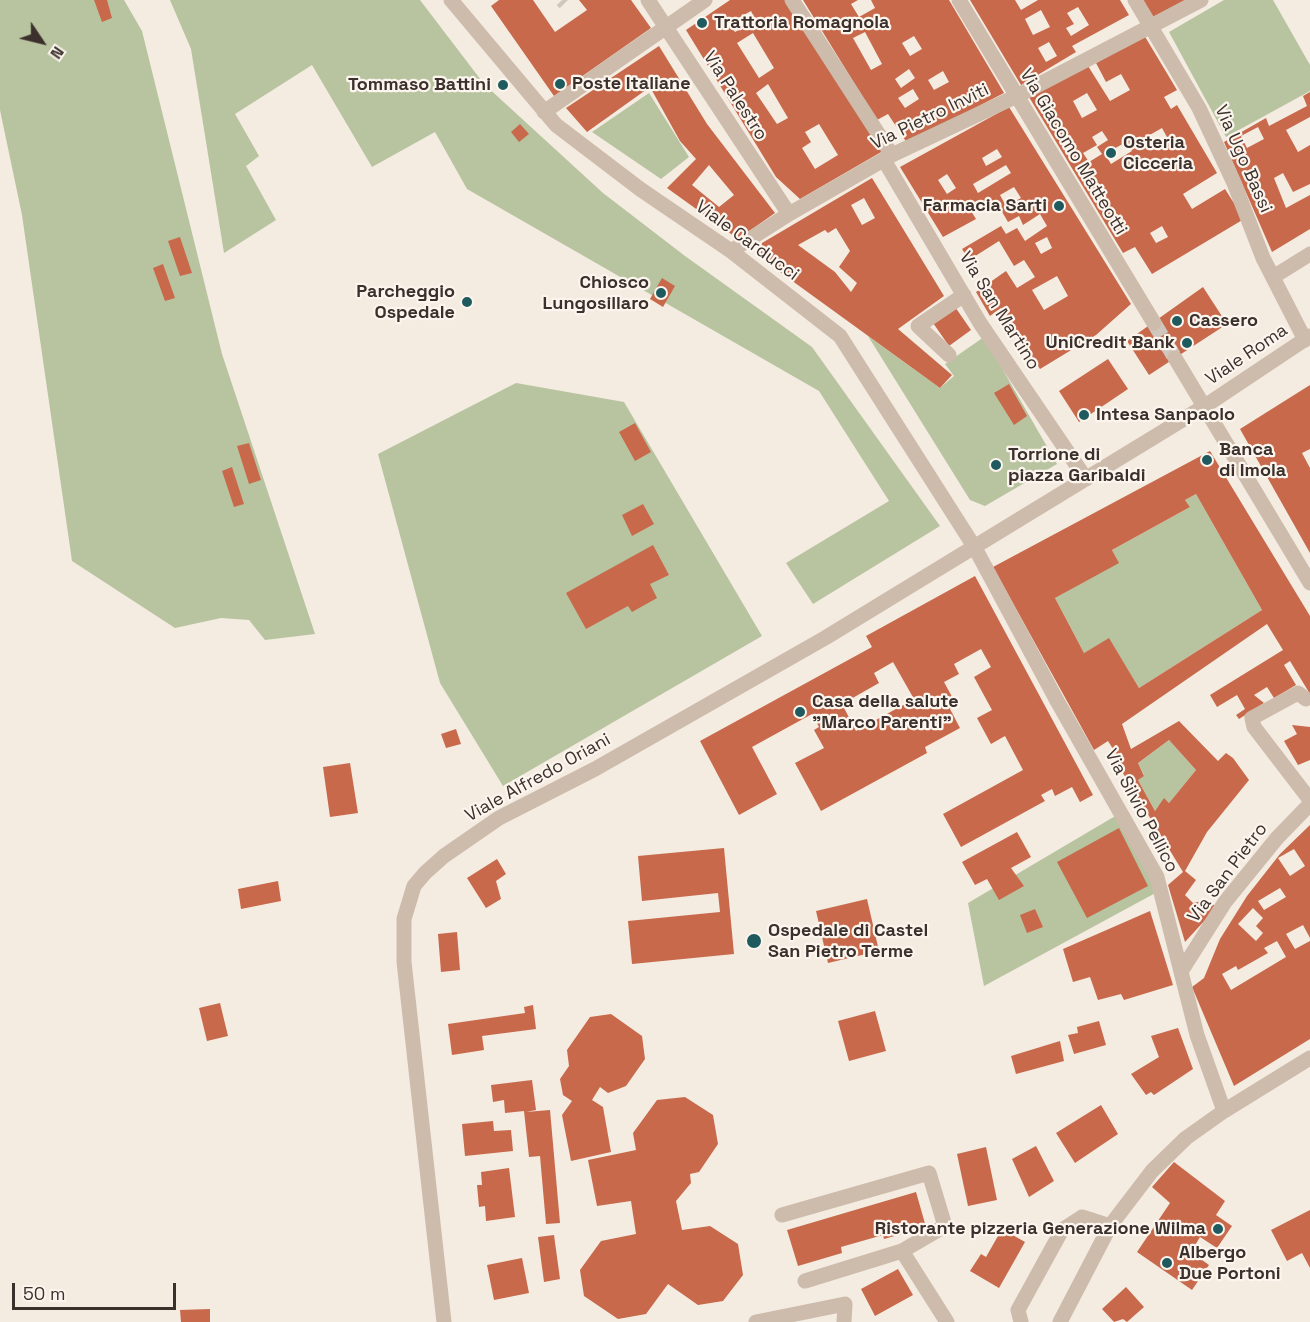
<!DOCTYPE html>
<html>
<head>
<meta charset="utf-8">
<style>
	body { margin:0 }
	#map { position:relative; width:1310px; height:1322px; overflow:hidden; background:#f4ebe1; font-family:"Space Grotesk",sans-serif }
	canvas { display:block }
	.north { position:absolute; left:12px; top:12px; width:60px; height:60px; -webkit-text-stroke:4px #fbf5ee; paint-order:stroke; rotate:125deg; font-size:16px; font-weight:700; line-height:24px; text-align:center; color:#3b302b }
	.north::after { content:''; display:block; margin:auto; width:21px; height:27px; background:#3b302b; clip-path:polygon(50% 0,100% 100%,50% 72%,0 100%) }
	.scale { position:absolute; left:12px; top:1283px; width:164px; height:27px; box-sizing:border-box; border:3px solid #3b302b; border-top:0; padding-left:8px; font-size:18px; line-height:21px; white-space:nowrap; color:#3b302b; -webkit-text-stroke:4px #fbf5ee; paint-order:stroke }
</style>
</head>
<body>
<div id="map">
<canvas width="1310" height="1322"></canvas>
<div class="north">N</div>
<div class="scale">50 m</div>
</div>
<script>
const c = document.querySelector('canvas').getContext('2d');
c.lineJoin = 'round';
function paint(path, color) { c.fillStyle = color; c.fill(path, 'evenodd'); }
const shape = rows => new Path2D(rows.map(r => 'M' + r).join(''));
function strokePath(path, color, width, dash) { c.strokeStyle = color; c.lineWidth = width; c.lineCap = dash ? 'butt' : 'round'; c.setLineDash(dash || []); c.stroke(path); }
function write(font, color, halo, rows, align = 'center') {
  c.font = font + ' "Space Grotesk",sans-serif'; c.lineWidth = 4.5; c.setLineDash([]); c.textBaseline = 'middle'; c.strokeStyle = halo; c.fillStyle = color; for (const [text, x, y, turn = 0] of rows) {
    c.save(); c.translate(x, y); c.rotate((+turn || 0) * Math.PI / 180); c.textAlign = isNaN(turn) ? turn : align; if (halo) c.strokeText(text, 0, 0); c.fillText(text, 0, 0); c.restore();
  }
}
const green = shape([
	[0,0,124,0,142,31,222,354,315,634,265,640,249,620,221,618,175,628,72,561,22,215,0,110],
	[170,0,420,0,484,84,603,193,685,256,812,347,940,526,813,604,786,563,889,501,819,391,467,189,435,132,372,167,312,65,235,114,259,156,246,166,276,220,224,253,191,49],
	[1224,0,1273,0,1310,65,1310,91,1226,137,1169,32],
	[649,93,689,157,661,179,592,132],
	[868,336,940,388,954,376,945,364,984,337,1057,464,985,506,970,500],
	[516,383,624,402,762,636,503,786,440,683,378,454],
	[1196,494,1262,610,1139,688,1109,639,1084,653,1055,598,1118,562,1112,550,1190,507,1185,500],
	[1169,740,1196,770,1169,803,1164,799,1155,811,1138,780,1144,775,1138,763],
	[1122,812,1161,890,984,986,968,903]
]);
const building = shape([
	[94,0,107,0,112,18,102,22],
	[499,0,533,0,555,32,587,10,579,0,631,0,651,28,554,96,491,6],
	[730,0,786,0,883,151,800,199,776,177,686,30],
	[751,11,756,21,735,32,729,23],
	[753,33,774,68,759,78,737,43],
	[768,84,788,118,777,124,756,93],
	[819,124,838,155,815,169,802,148,811,142,805,132],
	[803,0,858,0,851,4,859,17,875,8,871,0,949,0,1004,93,907,143,888,114,877,120],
	[865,32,882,64,871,70,853,38],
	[914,36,922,49,910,56,902,43],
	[909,69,915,78,901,88,895,79],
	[943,71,949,82,934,90,928,80],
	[913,89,919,99,905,108,898,98],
	[970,0,1015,0,1021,10,1038,0,1120,0,1129,15,1072,46,1076,52,1021,85],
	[1078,7,1089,25,1071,36,1066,28,1074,24,1067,13],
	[1041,10,1050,27,1033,35,1025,19],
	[1049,42,1057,56,1046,62,1038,48],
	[1143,0,1185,0,1153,17],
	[1144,35,1177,90,1164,97,1171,109,1177,105,1217,173,1183,194,1192,209,1225,189,1244,219,1152,274,1135,247,1123,253,1029,97,1088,66,1110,101,1130,90,1121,74,1106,82,1096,63],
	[1087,93,1097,110,1082,118,1073,101],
	[1162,128,1168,139,1154,147,1148,136],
	[1102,131,1108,140,1097,147,1102,154,1089,162,1083,153,1097,145,1092,137],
	[1126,142,1132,151,1111,164,1105,154],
	[1162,226,1168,237,1156,243,1150,233],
	[659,46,707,124,775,213,738,239,667,188,696,159,680,141,650,87,587,132,566,108],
	[709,165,734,195,719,207,692,185],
	[1310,92,1310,117,1286,130,1298,152,1310,145,1310,184,1293,192,1283,173,1274,178,1286,208,1310,195,1310,229,1272,252,1224,142,1266,118,1269,126,1307,106,1303,96],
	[1258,127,1264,139,1247,148,1241,136],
	[1009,107,1131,304,1096,335,1040,369,1001,308,990,316,976,292,1006,271,1017,288,1035,277,1024,260,1014,266,999,241,969,260,962,249,1001,226,1006,234,1017,228,1025,241,1047,226,1040,214,1023,225,1019,216,1008,222,998,205,984,212,977,201,968,206,976,219,943,237,900,167],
	[997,149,1002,157,986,166,982,158],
	[1006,165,1011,173,978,193,973,184],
	[947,174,956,188,947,194,938,180],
	[1014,187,1021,198,1006,206,1000,195],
	[1047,237,1052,248,1041,254,1035,243],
	[1057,276,1068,296,1044,310,1032,290],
	[520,124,529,134,519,142,511,132],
	[872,178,944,296,898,329,952,375,940,388,762,259,760,250,762,243],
	[864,198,875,218,862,225,851,205],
	[836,228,850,251,839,267,857,283,851,292,835,272,798,245,825,230,828,233],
	[180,237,192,273,180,276,168,241],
	[163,264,175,298,165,301,153,268],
	[662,278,675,286,663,307,650,299],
	[1203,287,1227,324,1149,375,1127,341],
	[953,304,971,330,949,346,931,320],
	[1108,359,1128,389,1079,422,1059,391],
	[1009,384,1027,416,1014,425,994,393],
	[1310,385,1310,449,1302,453,1310,468,1310,553,1240,429],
	[635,423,651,452,635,461,619,432],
	[249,443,261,480,249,484,237,446],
	[1210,451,1310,616,1310,694,1290,661,1284,665,1296,685,1274,698,1267,687,1254,695,1264,703,1239,719,1236,715,1245,709,1237,695,1217,707,1210,695,1283,650,1267,624,1122,724,1131,749,1179,721,1218,761,1226,753,1233,758,1249,780,1207,832,1185,871,1196,880,1185,895,1193,903,1206,900,1217,907,1185,942,1168,885,1183,872,1115,760,1118,757,1108,741,1094,750,993,567],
	[1196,494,1262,610,1139,688,1109,638,1084,653,1055,598,1119,563,1112,550,1190,507,1185,500],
	[1169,740,1196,770,1169,803,1164,798,1155,811,1138,780,1144,776,1138,763],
	[232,467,244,504,234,507,222,471],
	[643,504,654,524,632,536,622,515],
	[653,545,669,575,650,584,657,598,632,612,628,606,586,629,566,593],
	[975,576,1093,795,1080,802,1072,787,1055,796,1052,789,1041,795,1045,801,961,847,943,814,1023,770,1005,736,991,744,977,718,992,710,974,677,991,667,981,649,954,664,959,674,944,682,957,706,950,709,960,728,925,747,927,753,821,811,795,763,824,748,814,730,819,727,812,714,752,747,777,794,739,815,700,741,872,647,866,636],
	[893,662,914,699,856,731,842,704,879,683,874,673],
	[1292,725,1310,727,1310,760,1298,765,1284,741,1297,734],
	[456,729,461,744,446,748,441,734],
	[350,763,358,813,330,817,323,767],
	[1310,825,1310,938,1303,925,1286,934,1295,949,1310,941,1310,1039,1234,1086,1192,987,1204,978,1220,939,1247,896,1280,854],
	[1294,849,1305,866,1290,876,1278,858],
	[1280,888,1286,897,1264,910,1258,901],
	[1253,908,1263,918,1256,926,1263,933,1256,941,1238,924],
	[1277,941,1286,957,1231,990,1222,974,1236,966,1238,970,1268,953,1264,948],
	[1119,828,1148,886,1087,918,1057,862],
	[1017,832,1031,857,1011,868,1024,886,999,900,987,879,975,885,962,862],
	[724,848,734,954,632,964,628,921,720,912,718,893,642,901,638,856],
	[497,859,506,874,496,881,501,899,486,908,467,878],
	[278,881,281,901,241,909,238,889],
	[867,899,879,951,828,963,816,911],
	[1035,909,1043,927,1027,933,1020,915],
	[1150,911,1173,985,1124,1000,1121,994,1098,1000,1090,977,1073,982,1063,949],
	[457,932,460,970,441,972,438,934],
	[220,1003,228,1036,207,1041,199,1008],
	[533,1005,536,1029,482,1036,484,1050,452,1055,448,1024,525,1013,524,1007],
	[875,1011,886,1051,849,1061,838,1021],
	[611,1014,642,1036,645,1059,626,1086,608,1093,600,1087,592,1100,603,1107,611,1152,571,1161,562,1115,572,1101,563,1095,560,1079,569,1066,567,1050,590,1017],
	[1099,1021,1106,1045,1074,1054,1068,1035,1078,1033,1077,1027],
	[1178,1028,1193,1069,1154,1095,1151,1092,1146,1095,1131,1074,1159,1057,1151,1036],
	[1060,1041,1064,1061,1016,1074,1011,1056],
	[532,1080,536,1110,526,1112,550,1110,560,1223,546,1224,540,1156,529,1157,524,1111,505,1113,504,1100,493,1102,491,1085],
	[685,1097,713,1115,718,1144,699,1172,690,1174,691,1183,676,1201,682,1230,710,1226,738,1244,743,1275,723,1301,698,1305,668,1284,646,1314,618,1319,584,1296,580,1270,601,1241,636,1234,631,1201,597,1206,588,1160,636,1150,633,1133,657,1100],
	[1101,1105,1118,1134,1075,1163,1056,1133],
	[493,1121,494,1131,511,1130,513,1151,465,1156,462,1124],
	[1036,1146,1054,1181,1029,1197,1012,1159],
	[986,1147,997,1200,968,1206,957,1154],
	[1174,1162,1225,1201,1216,1215,1232,1226,1217,1248,1200,1237,1191,1252,1209,1265,1192,1290,1137,1252,1170,1203,1152,1187],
	[509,1168,515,1217,486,1221,485,1206,479,1207,477,1185,482,1185,481,1172],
	[916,1192,926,1227,884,1239,883,1235,841,1247,842,1253,798,1266,787,1230],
	[1310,1210,1310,1268,1302,1253,1287,1261,1271,1230],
	[1002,1229,1025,1242,999,1288,970,1271,981,1254,986,1257],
	[554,1235,560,1279,544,1282,538,1237],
	[522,1258,529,1293,494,1300,487,1265],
	[898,1269,913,1295,875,1316,861,1289],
	[1126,1287,1144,1307,1127,1322,1123,1319,1114,1322,1102,1309],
	[210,1309,210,1322,181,1322,180,1310]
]);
const minorTunnel = shape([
	[562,0,565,3],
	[1154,323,1175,358]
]);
const minor = shape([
	[451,0,556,125,640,189,731,251,840,336,975,548,1056,699,1157,877,1197,1035,1224,1111],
	[648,0,789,214],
	[792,0,892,155],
	[959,0,1154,323],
	[1135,0,1199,108,1234,183,1263,258,1305,340],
	[544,112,705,0],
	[884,160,980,323,1086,479],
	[731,251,789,214,892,155,1017,96,1201,0],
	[1273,277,1310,254],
	[949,355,918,326,964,295],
	[1175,358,1310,583],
	[1306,699,1298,693,1252,718,1254,727,1310,800],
	[1182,970,1225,902,1277,838,1310,804],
	[782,1215,929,1173,945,1226,902,1251,947,1322],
	[805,1281,902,1251],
	[444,1322,404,962,404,919,414,886,425,873,444,856,499,818,595,769,825,638,1205,406,1310,336],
	[756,1322,845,1304,844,1322],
	[1021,1322,1018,1310,1062,1230,1082,1217,1110,1226],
	[1060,1322,1110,1226,1152,1171,1186,1138,1224,1111,1310,1058]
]);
const markers = [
	[702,23,6,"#1f5a5e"],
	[560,84,6,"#1f5a5e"],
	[503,85,6,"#1f5a5e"],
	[1111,153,6,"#1f5a5e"],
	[1059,206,6,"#1f5a5e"],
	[661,293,6,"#1f5a5e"],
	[467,302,6,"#1f5a5e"],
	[1177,321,6,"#1f5a5e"],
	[1187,343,6,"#1f5a5e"],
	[1084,415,6,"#1f5a5e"],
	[1207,460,6,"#1f5a5e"],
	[996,465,6,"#1f5a5e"],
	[800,712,6,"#1f5a5e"],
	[754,941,8,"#1f5a5e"],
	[1218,1229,6,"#1f5a5e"],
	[1167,1263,6,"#1f5a5e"]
];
const poiNames = [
	["Trattoria Romagnola",714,23],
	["Poste Italiane",572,84],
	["Tommaso Battini",491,85,"right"],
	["Osteria",1123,143],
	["Cicceria",1123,164],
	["Farmacia Sarti",1047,206,"right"],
	["Chiosco",649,283,"right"],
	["Lungosillaro",649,304,"right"],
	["Parcheggio",455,292,"right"],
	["Ospedale",455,313,"right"],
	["Cassero",1189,321],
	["UniCredit Bank",1175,343,"right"],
	["Intesa Sanpaolo",1096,415],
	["Banca",1219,450],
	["di Imola",1219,471],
	["Torrione di",1008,455],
	["piazza Garibaldi",1008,476],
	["Casa della salute",812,702],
	["\"Marco Parenti\"",812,723],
	["Ospedale di Castel",768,931],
	["San Pietro Terme",768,952],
	["Ristorante pizzeria Generazione Wilma",1206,1229,"right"],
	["Albergo",1179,1253],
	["Due Portoni",1179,1274]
];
const streetNames = [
	["Via Palestro",735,96,57],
	["Via Pietro Inviti",930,117,-26],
	["Via Giacomo Matteotti",1073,152,59],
	["Via Ugo Bassi",1243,159,66],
	["Viale Carducci",747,241,36],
	["Via San Martino",999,311,58],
	["Viale Roma",1247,355,-34],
	["Viale Alfredo Oriani",538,778,-29],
	["Via Silvio Pellico",1141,811,62],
	["Via San Pietro",1228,873,-53]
];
paint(green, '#b8c4a0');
paint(building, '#c8694b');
strokePath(minorTunnel, '#cfc6bd', 15, [15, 8]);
strokePath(minor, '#cdbbac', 15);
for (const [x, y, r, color] of markers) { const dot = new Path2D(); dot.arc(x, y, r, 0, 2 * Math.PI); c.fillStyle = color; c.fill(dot); strokePath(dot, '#fbf5ee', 2); }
write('bold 18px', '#3b302b', '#fbf5ee', poiNames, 'left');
write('18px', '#3b302b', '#fbf5ee', streetNames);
</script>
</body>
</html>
